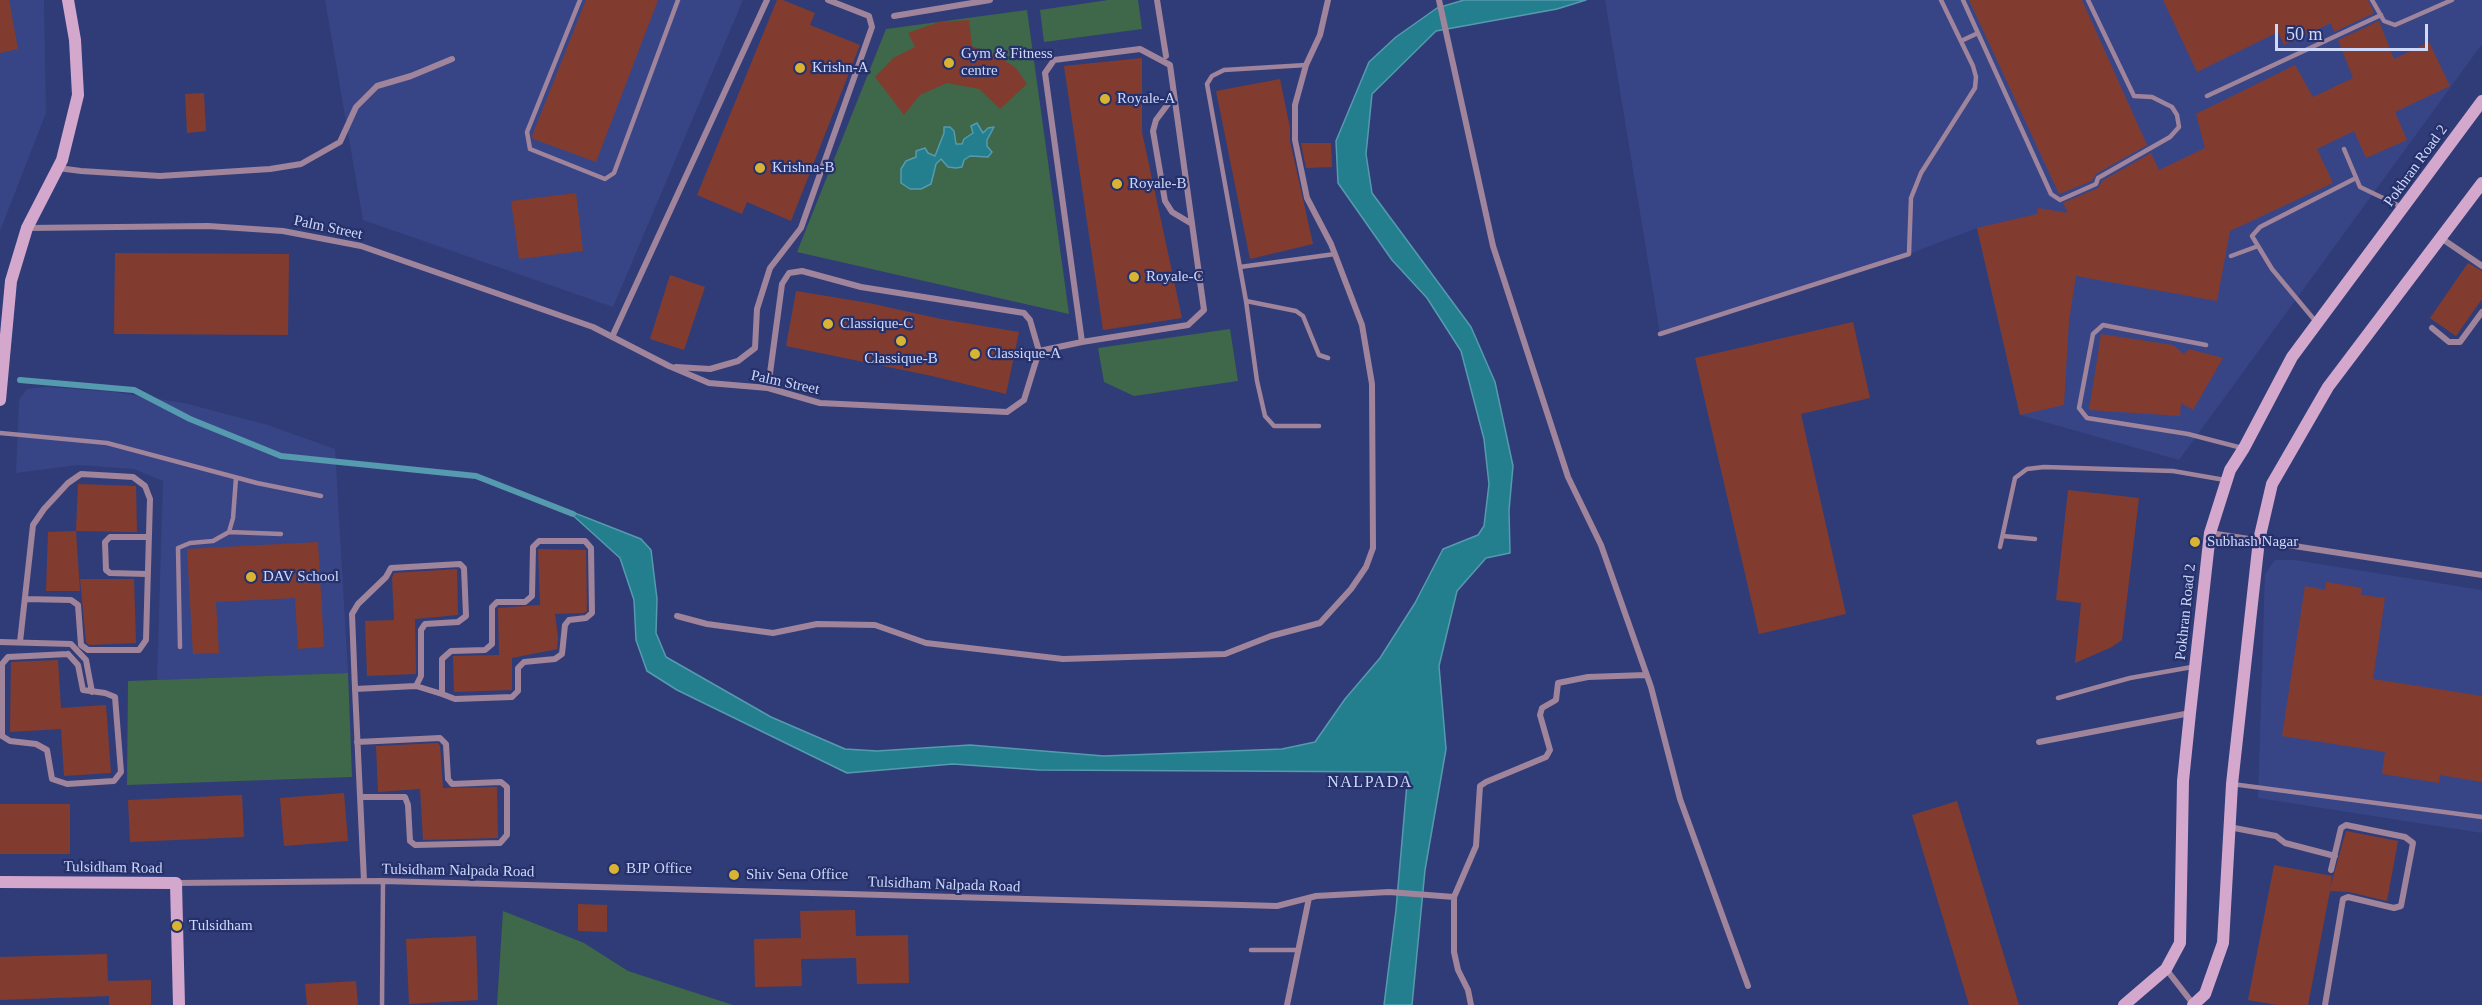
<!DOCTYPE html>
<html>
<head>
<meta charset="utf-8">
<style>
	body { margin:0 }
	#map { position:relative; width:2482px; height:1005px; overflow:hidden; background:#303c77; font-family:Georgia,serif }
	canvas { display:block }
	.scale { position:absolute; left:2275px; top:24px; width:153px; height:27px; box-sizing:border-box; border:3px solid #ced9fc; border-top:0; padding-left:8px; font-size:18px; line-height:21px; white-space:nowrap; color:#ced9fc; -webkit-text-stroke:4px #26316b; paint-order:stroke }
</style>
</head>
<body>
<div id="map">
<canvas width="2482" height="1005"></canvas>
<div class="scale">50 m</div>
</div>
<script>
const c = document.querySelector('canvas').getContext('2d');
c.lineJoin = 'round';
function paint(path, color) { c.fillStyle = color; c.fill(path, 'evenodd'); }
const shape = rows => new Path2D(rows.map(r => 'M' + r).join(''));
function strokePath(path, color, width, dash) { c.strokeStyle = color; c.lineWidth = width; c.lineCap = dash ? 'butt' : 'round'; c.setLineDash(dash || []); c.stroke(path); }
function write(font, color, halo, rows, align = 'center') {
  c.font = font + ' Georgia,serif'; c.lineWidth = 4.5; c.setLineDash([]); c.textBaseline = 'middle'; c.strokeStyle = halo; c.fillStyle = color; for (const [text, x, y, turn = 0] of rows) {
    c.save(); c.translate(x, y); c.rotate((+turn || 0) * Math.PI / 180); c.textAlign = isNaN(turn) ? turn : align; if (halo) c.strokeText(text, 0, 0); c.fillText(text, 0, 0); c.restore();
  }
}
const built = shape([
	[0,0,44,0,46,113,0,231],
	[325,0,743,0,613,307,363,220],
	[1605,0,2482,0,2482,44,2179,460,2020,415,1977,228,1909,254,1660,334],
	[46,387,114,392,184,403,268,425,335,449,348,673,157,680,163,481,134,469,78,465,16,473,19,400,27,389],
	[2275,560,2294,560,2482,590,2482,833,2258,798,2265,574]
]);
const green = shape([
	[1108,0,1138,0,1142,29,1044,42,1040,10],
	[1027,10,1069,314,797,252,886,29],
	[1230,329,1238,381,1134,396,1104,382,1098,348],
	[348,673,352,777,127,785,128,681],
	[503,911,584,943,628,971,733,1005,497,1005]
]);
const water = shape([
	[1464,0,1586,0,1557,9,1436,31,1372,94,1366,154,1372,193,1471,327,1495,382,1513,466,1509,510,1510,553,1486,558,1457,591,1439,666,1446,749,1425,870,1412,1005,1384,1005,1396,910,1408,772,1039,770,953,764,847,773,677,690,647,671,636,640,634,600,620,558,567,510,641,539,651,550,657,599,656,633,666,657,771,717,845,749,877,751,970,745,1104,756,1282,749,1315,742,1345,699,1380,658,1415,603,1443,549,1478,535,1484,526,1489,484,1484,439,1461,351,1427,298,1392,260,1338,183,1336,141,1369,62,1396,37,1437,8,1464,0],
	[977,123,983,133,988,128,994,127,987,140,987,146,992,152,988,157,970,156,964,160,962,167,956,168,948,167,941,159,936,164,931,184,921,189,910,189,901,183,901,169,906,161,916,157,916,151,925,148,928,153,935,156,944,133,944,127,950,127,954,131,956,144,962,144,964,139,973,133,971,126,977,123]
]);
const stream = shape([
	[20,380,134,390,190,419,281,456,476,476,573,514]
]);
const building = shape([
	[0,0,9,0,18,49,0,53],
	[586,0,658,0,596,162,533,139,532,136],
	[777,0,783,0,815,13,810,25,860,45,791,221,747,202,742,214,697,195],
	[1969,0,2082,0,2147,145,2096,174,2092,181,2059,194],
	[2163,0,2368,0,2374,13,2334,32,2331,23,2284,45,2278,32,2197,72],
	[969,20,972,46,1001,58,1016,68,1027,84,1000,109,979,89,947,83,920,95,904,115,875,77,893,58,915,47,908,33,939,22],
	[2379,21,2394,59,2429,42,2450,86,2395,112,2407,140,2366,158,2354,131,2317,149,2333,183,2230,231,2217,301,2076,276,2069,320,2064,405,2020,415,1977,228,2037,214,2038,208,2068,213,2063,203,2098,188,2102,181,2151,153,2159,170,2205,148,2196,114,2295,65,2313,97,2353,78,2338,40],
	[1142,58,1142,132,1182,318,1103,330,1064,66],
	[1280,79,1290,128,1290,141,1313,244,1250,259,1216,91],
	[204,93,206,131,187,133,185,94],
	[1301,143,1331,143,1332,167,1306,168],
	[576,193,583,251,519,259,511,201],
	[115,253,289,254,288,335,114,334],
	[2468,263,2482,271,2482,299,2456,336,2430,318],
	[670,275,705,287,684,350,650,339],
	[796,291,869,303,941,319,1019,332,1006,394,932,376,786,346],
	[1853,322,1870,398,1801,414,1846,614,1759,634,1695,358],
	[2101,334,2173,345,2184,354,2189,349,2223,358,2193,410,2181,403,2180,416,2089,410],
	[78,484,136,486,137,532,76,531],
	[2068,490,2139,498,2122,640,2112,647,2075,663,2081,603,2056,600],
	[76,531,80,591,46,591,48,532],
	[318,542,324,647,298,649,295,598,216,602,219,653,193,654,187,549],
	[538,549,586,550,587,611,584,613,555,614,558,637,557,649,512,658,512,690,454,692,453,656,499,655,498,608,540,605],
	[457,569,458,615,415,619,416,674,367,676,365,621,394,620,392,578,394,573],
	[80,579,134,579,136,643,89,645,86,642],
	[2326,582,2362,588,2361,595,2385,598,2373,679,2482,696,2482,782,2440,775,2439,783,2382,774,2385,752,2282,736,2305,586,2325,590],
	[58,660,61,708,106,705,111,773,64,776,61,729,10,732,11,662],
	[438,743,440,746,443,788,497,787,498,838,423,840,420,789,378,792,376,746],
	[344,793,348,841,284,846,280,798],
	[242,795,244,837,130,842,128,800],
	[1957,801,2019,1005,1969,1005,1912,815],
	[0,804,70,804,70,854,0,854],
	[2346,831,2398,841,2387,901,2349,892,2330,891,2308,1005,2277,1005,2248,1000,2274,865,2332,876,2330,888],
	[578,904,607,905,607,932,578,931],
	[855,910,856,936,908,935,909,983,857,984,856,958,801,959,802,986,755,987,754,939,801,938,800,911],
	[476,936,478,1000,409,1004,406,939],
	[107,954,108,981,151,980,151,1005,109,1005,109,996,0,1000,0,957],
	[356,981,358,1005,307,1005,305,984]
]);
const lane = shape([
	[580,0,527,132,530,149,605,179,614,173,678,0],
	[1963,0,2051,194,2060,200,2096,184,2098,178,2170,137,2179,127,2177,115,2172,107,2152,97,2134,96,2088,0],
	[2372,0,2384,21,2395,25,2452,0],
	[1961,41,1978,33],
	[1306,65,1224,70,1212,76,1207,84,1246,301,1296,311,1303,316,1319,355,1328,358],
	[2207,96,2381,15],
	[2344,149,2360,187,2402,207],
	[2231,256,2258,246],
	[1240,267,1335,254],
	[1246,301,1257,381,1265,416,1274,426,1319,426],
	[2317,323,2272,269,2252,236,2260,227,2356,178],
	[1660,334,1909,254,1911,198,1921,173,1975,88,1976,77,1973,66,1941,0],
	[2206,345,2103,325,2093,334,2079,408,2087,418,2188,434,2242,448],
	[0,433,107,443,257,483,321,496],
	[229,532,281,534],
	[2003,536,2035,539],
	[2000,547,2015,478,2027,469,2044,467,2173,471,2225,480],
	[180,647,178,548,190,543,213,541,229,532,233,518,236,478],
	[2058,698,2130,678,2192,667],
	[2232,784,2482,817],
	[1251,950,1297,950],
	[382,1005,383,881]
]);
const street = shape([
	[1157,0,1166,56],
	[1439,0,1493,246,1568,477,1601,545,1651,687,1680,799,1748,986],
	[894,16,990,0],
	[1174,96,1156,120,1153,131,1165,201,1172,212,1192,224],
	[58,168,81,171,160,176,270,169,301,164,340,142,356,107,377,86,411,76,452,59],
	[27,228,208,226,283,231,361,246,593,327,669,366,709,383,768,388,820,403,1007,412,1024,400,1039,351,1082,342,1045,73,1054,60,1140,49,1170,65,1204,310,1188,325,1082,342],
	[2441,238,2482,266],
	[2432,328,2449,342,2460,342,2482,312],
	[612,337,767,0],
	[676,367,710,369,738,361,755,348,757,309,770,268,801,228,872,27,869,16,828,0],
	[768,388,782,284,789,273,802,271,861,287,1024,313,1030,320,1039,351],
	[2210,533,2482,575],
	[147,574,110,573,106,570,105,542,110,537,149,537],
	[677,616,707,624,773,633,817,624,875,625,926,643,1063,659,1225,654,1271,636,1320,623,1351,589,1366,567,1373,548,1372,384,1362,325,1331,244,1307,198,1295,140,1295,105,1306,65,1320,35,1328,0],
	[0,642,71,644,86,660,92,692],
	[20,642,33,525,44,509,68,483,81,474,133,477,145,486,150,499,146,640,139,650,88,650,81,645,78,605,71,600,25,599],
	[68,654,78,665,83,690,105,693,115,697,121,772,114,781,67,784,52,779,47,750,36,744,10,741,2,736,2,664,8,657,68,654],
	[416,686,442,694,455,699,512,697,518,691,518,668,524,662,555,659,562,654,565,625,569,620,586,618,592,613,591,548,585,541,539,541,533,547,532,596,525,602,497,602,492,607,492,644,485,650,451,651,442,659,442,694],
	[355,689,416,686,421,676,421,630,425,624,458,622,466,616,464,568,460,564,391,568,386,577,358,604,352,614,355,689,364,881],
	[357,742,440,738,446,744,448,779,452,784,501,782,507,787,507,835,500,843,415,845,410,841,408,805,405,797,360,797],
	[2039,742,2190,713],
	[2229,827,2276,836,2285,843,2335,856],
	[176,883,383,881,1277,906,1316,896,1389,892,1454,897],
	[2166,969,2194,1005],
	[1287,1005,1309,898],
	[1471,1005,1468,990,1458,970,1454,952,1454,897,1476,846,1480,786,1486,782,1546,757,1550,750,1540,715,1542,708,1556,700,1558,683,1588,677,1646,675],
	[2325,1005,2343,899,2348,897,2394,908,2401,906,2413,843,2405,837,2346,825,2341,828,2331,870]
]);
const secondary = shape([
	[0,400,11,281,27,228,62,160,78,95,75,40,68,0],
	[0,882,176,883,179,1005],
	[2124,1005,2166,969,2180,943,2183,781,2190,713,2210,533,2230,470,2244,448,2292,357,2482,101],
	[2193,1005,2205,994,2223,943,2232,784,2259,540,2272,484,2328,387,2482,183]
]);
const markers = [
	[949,63,6,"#d9b434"],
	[800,68,6,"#d9b434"],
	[1105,99,6,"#d9b434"],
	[760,168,6,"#d9b434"],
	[1117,184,6,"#d9b434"],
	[1134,277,6,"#d9b434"],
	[828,324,6,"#d9b434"],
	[901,341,6,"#d9b434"],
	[975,354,6,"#d9b434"],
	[2195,542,6,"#d9b434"],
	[251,577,6,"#d9b434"],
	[614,869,6,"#d9b434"],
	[734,875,6,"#d9b434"],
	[177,926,6,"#d9b434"]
];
const poiNames = [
	["Gym & Fitness",961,54],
	["centre",961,71],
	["Krishn-A",812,68],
	["Royale-A",1117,99],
	["Krishna-B",772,168],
	["Royale-B",1129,184],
	["Royale-C",1146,277],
	["Classique-C",840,324],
	["Classique-A",987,354],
	["Classique-B",901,359,"center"],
	["Subhash Nagar",2207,542],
	["DAV School",263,577],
	["BJP Office",626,869],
	["Shiv Sena Office",746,875],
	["Tulsidham",189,926]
];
const streetNames = [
	["Pokhran Road 2",2416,166,-54],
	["Palm Street",328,228,12],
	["Palm Street",785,383,12],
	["Pokhran Road 2",2186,612,-84],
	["Tulsidham Road",113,868,1],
	["Tulsidham Nalpada Road",458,871,1],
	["Tulsidham Nalpada Road",944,885,2]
];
const neighbourhoodNames = [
	["NALPADA",1370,783]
];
paint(built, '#374587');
paint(green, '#3e6849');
paint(water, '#237f8e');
strokePath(water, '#569aaf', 1.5);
strokePath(stream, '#569aaf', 6);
paint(building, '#823c2f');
strokePath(lane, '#a0849b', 4.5);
strokePath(street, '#a0849b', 6);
strokePath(secondary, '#d4a8cd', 12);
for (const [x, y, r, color] of markers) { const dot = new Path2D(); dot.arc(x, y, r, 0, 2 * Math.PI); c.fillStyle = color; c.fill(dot); strokePath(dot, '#26316b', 2); }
write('15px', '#ced9fc', '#26316b', poiNames, 'left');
write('15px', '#ced9fc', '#26316b', streetNames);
c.letterSpacing = '1.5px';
write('16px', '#ced9fc', '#26316b', neighbourhoodNames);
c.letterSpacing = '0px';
</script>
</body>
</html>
